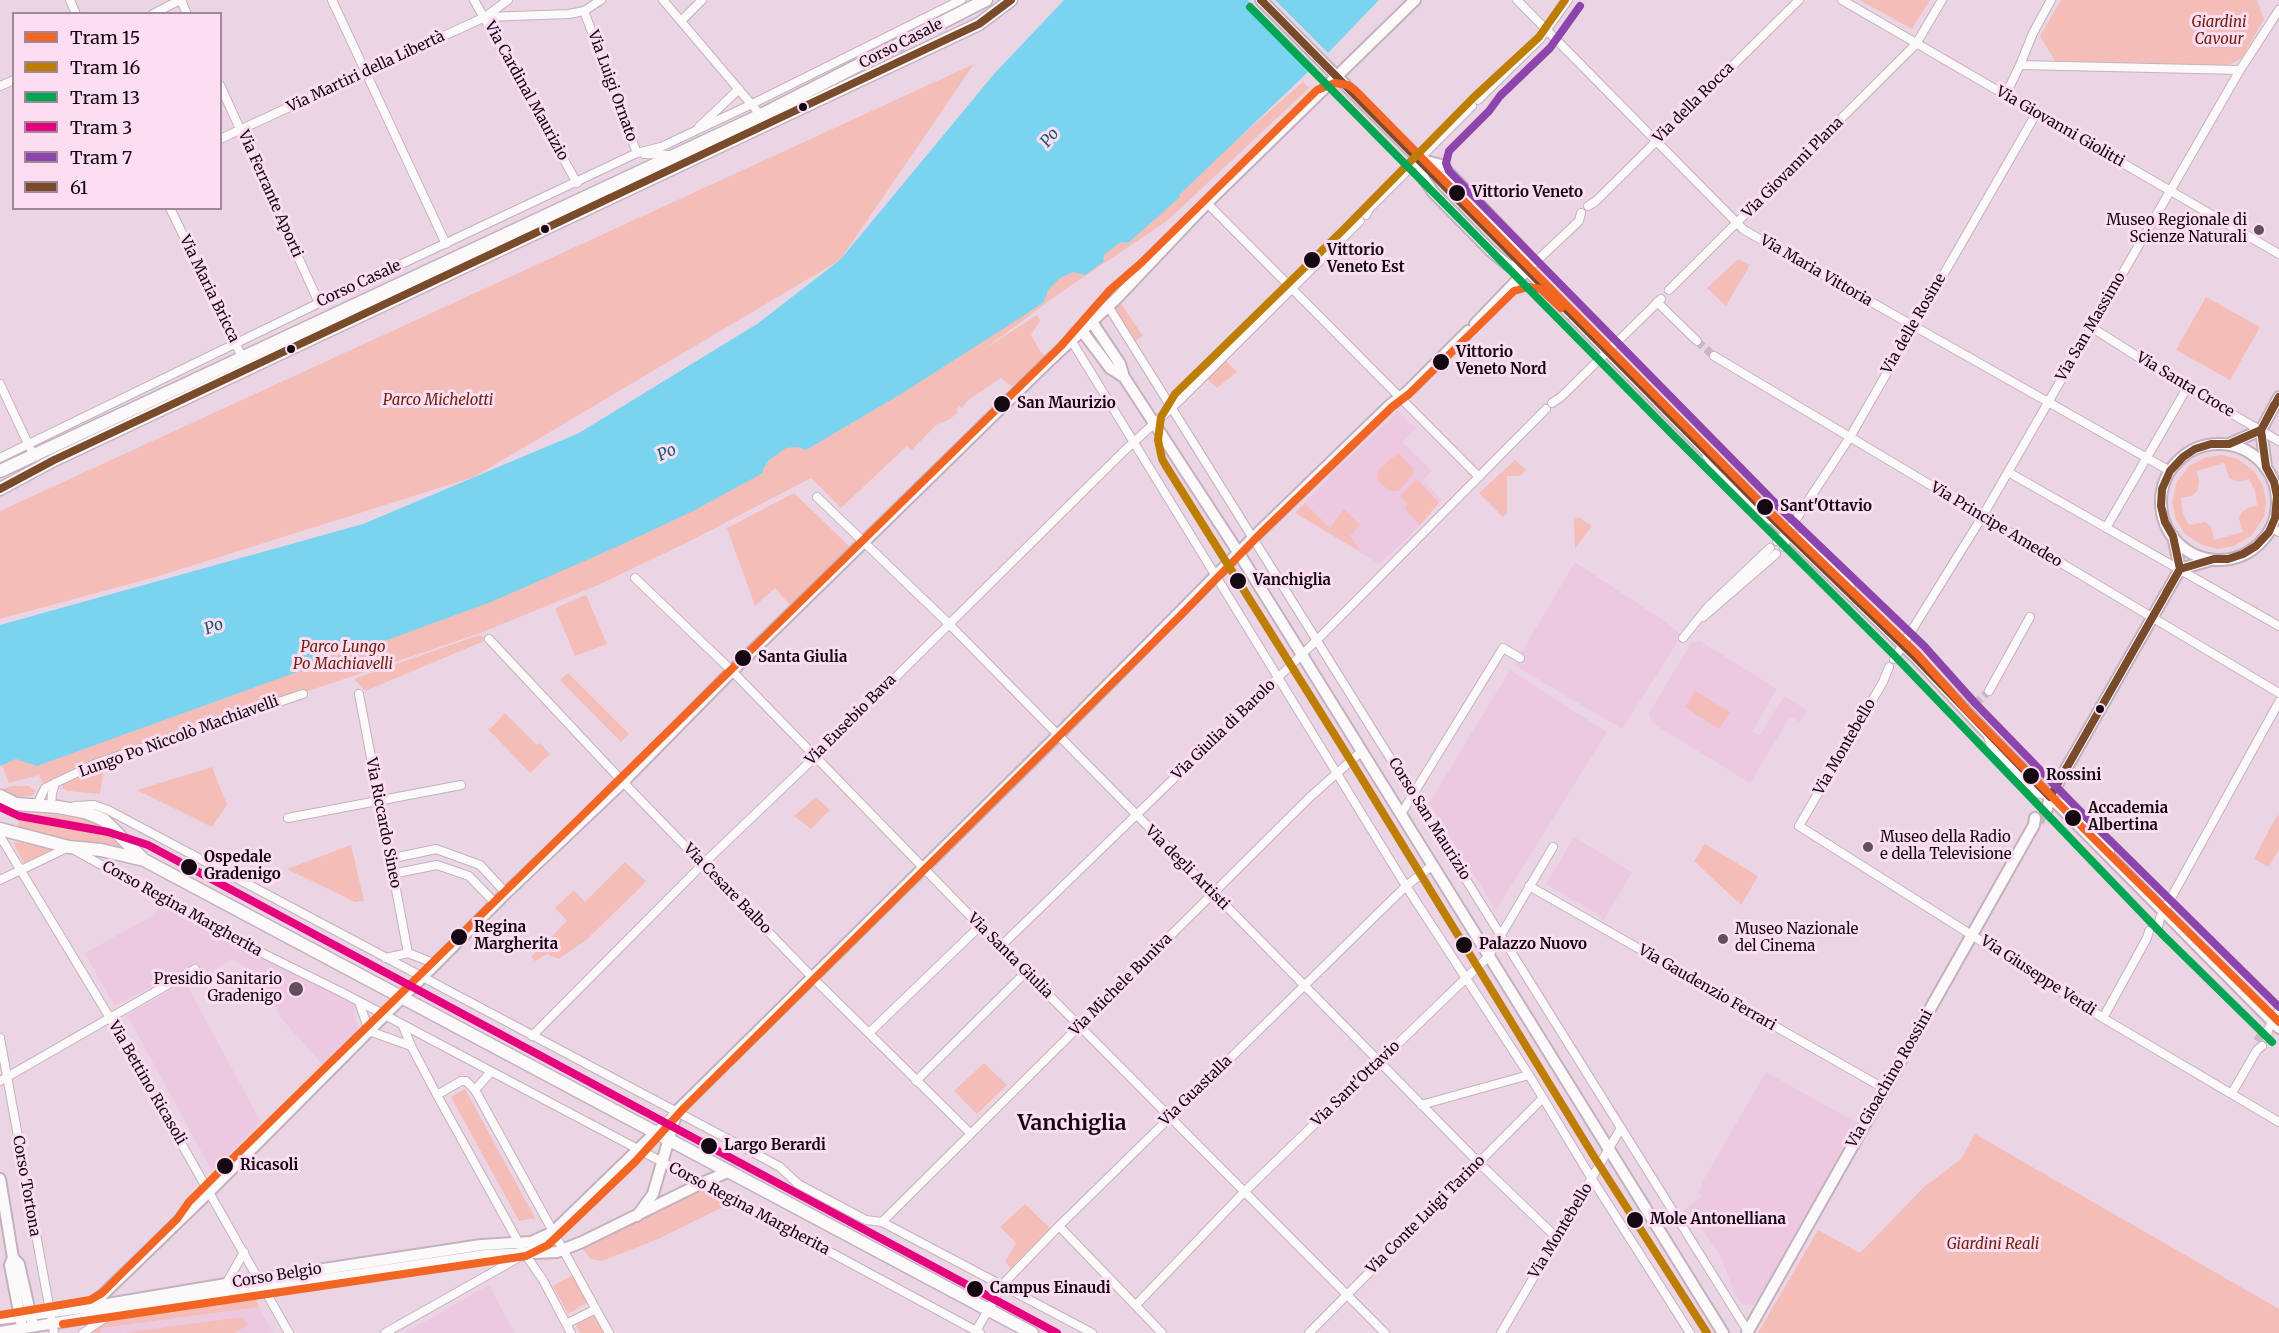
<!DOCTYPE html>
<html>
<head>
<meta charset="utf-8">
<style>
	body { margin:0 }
	#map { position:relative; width:2279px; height:1333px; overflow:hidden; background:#ebd5e4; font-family:Merriweather,serif }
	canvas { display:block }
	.legend { position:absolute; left:12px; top:12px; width:210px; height:198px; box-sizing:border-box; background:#fcddf2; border:2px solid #9f8898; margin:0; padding:8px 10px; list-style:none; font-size:18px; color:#140811 }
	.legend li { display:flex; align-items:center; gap:12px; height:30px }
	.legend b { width:30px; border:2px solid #9f8898 }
</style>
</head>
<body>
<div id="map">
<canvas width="2279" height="1333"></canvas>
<ul class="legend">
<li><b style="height:8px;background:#f26522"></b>Tram 15</li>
<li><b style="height:8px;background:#be7e04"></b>Tram 16</li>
<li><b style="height:8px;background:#00a651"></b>Tram 13</li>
<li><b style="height:8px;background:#e5007d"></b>Tram 3</li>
<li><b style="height:8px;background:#8e44ad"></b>Tram 7</li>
<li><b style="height:8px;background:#7a4b2a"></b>61</li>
</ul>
</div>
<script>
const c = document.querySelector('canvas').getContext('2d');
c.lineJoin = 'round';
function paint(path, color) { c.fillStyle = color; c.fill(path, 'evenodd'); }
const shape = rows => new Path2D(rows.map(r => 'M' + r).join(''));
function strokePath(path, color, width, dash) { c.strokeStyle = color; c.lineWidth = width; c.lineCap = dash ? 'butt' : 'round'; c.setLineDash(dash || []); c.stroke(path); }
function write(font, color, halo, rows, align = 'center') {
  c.font = font + ' Merriweather,serif'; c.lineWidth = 6; c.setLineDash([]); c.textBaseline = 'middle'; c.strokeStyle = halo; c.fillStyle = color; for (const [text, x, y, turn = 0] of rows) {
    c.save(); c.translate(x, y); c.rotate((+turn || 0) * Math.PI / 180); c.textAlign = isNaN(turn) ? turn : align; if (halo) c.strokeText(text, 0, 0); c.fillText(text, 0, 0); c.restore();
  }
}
const built = shape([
	[1398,411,1411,424,1417,427,1402,442,1432,471,1423,480,1442,500,1410,536,1379,564,1295,513,1336,470],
	[1575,562,1664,621,1682,635,1622,729,1514,665],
	[1700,641,1777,689,1752,732,1760,735,1784,696,1807,710,1800,722,1790,717,1750,783,1652,723,1649,713,1691,643],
	[1510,670,1607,732,1496,910,1429,803],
	[1574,837,1632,872,1603,921,1601,916,1546,884],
	[162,902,356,1004,353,1015,360,1030,323,1065,279,1016,276,1007,257,973,232,960,206,973,194,965,114,1006,85,953,154,915],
	[185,982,261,1122,212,1171,127,1015],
	[1766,1072,1857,1123,1759,1300,1753,1305,1743,1305,1734,1292,1721,1257,1695,1219,1689,1222,1682,1211,1701,1197,1699,1193,1704,1179],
	[489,1285,515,1333,405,1333],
	[259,1307,273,1333,100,1333,102,1328]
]);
const green = shape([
	[1859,0,1930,0,1912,29],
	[2061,0,2257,0,2264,19,2242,58,2229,65,2055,61,2040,36],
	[974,64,840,260,474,477,159,576,0,619,0,511],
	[1303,82,1309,88,1167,221,1064,290,983,350,1037,315,1040,321,1031,335,1040,351,1050,360,1030,380,1011,386,1001,378,967,401,962,408,960,406,956,410,958,412,950,419,936,425,912,450,907,446,841,508,811,478,692,540,598,585,478,634,207,725,44,786,39,775,9,783,2,765,1048,279,1127,235],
	[1738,259,1750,265,1726,306,1707,288],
	[2206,297,2260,327,2230,380,2176,350],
	[1120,302,1143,336,1133,342,1112,310],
	[1223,358,1237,372,1217,388,1204,376],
	[1398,453,1413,468,1413,475,1398,491,1389,491,1378,480,1377,471],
	[2222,455,2238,459,2255,472,2263,486,2266,502,2264,517,2252,535,2234,546,2218,549,2202,545,2184,533,2176,520,2172,502,2177,482,2189,466,2206,457],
	[2224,463,2229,478,2239,482,2249,479,2255,491,2257,506,2249,507,2241,513,2239,519,2243,532,2214,540,2211,526,2205,522,2189,525,2183,513,2181,498,2192,496,2198,490,2199,480,2196,471],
	[1515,460,1526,470,1520,476,1507,476,1507,514,1503,517,1479,493],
	[1417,479,1439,503,1420,525,1405,509,1407,503,1400,496],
	[794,493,850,547,792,607,775,588,755,606,727,528],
	[1305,503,1330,528,1344,509,1360,525,1350,536,1360,551,1295,513],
	[1578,517,1592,526,1575,549,1574,520],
	[586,595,607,644,575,656,555,608],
	[479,635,489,639,365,691,354,679],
	[568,673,629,734,621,742,560,680],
	[1695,691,1730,712,1719,729,1685,707],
	[505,713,537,745,540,743,550,754,530,773,489,730],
	[104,767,100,794,68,791,62,788,63,782],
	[212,767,227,805,212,827,137,790],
	[11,786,29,786,37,792,31,796,13,797,7,794,3,789],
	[816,797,830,810,811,829,794,816],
	[17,813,72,816,87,819,101,826,128,852,82,845,19,829],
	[2277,815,2279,816,2279,849,2269,867,2254,859],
	[13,842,32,844,52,850,24,863],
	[1705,844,1758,876,1741,905,1694,861],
	[351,845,364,901,355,902,287,869],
	[625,862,646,881,641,887,586,940,559,959,547,954,535,961,531,957,567,921,555,908,574,890,585,902],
	[984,1063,1007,1085,977,1114,954,1091],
	[465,1089,535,1218,519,1221,451,1097],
	[1975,1134,2279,1309,2279,1333,1758,1333,1818,1230,1860,1253,1924,1187,1960,1160],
	[702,1183,735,1201,658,1239,602,1261,590,1259,582,1247,650,1215],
	[1025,1204,1050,1228,1011,1268,1005,1262,1016,1243,1000,1227],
	[572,1275,587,1303,568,1314,553,1286],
	[256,1298,259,1307,102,1328,100,1333,93,1333,97,1326,103,1325,106,1320],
	[594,1315,604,1333,580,1333,576,1325],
	[242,1317,248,1325,235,1333,124,1333]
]);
const water = shape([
	[1064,0,1379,0,1328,53,1179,195,1180,197,1128,243,1121,242,1113,248,1104,255,1103,262,1085,275,1073,272,1060,278,1048,290,1044,302,1026,314,901,394,806,450,798,447,786,448,769,460,763,469,763,473,693,511,623,544,491,602,368,647,361,641,342,645,324,654,322,663,37,766,16,759,0,766,0,625,363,524,579,433,757,324,840,260,994,74]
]);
const pier = shape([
	[1248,0,1275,0,1328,53,1314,66]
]);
const streetTunnel = shape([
	[1357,218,1363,212],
	[1697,341,1714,356],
	[1975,704,1989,691],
	[2149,931,2154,923],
	[2257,1041,2262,1033]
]);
const secondaryTunnel = shape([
	[2039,822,2047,809]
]);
const street = shape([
	[70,0,76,14],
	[181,0,187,14],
	[332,0,446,244],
	[474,0,577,183],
	[663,0,763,118],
	[1517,0,1744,230,2170,471],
	[1842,0,2279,254],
	[584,11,637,153],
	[153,14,180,0],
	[486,17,569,14,584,11,601,0],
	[681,21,702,0],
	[2020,65,2240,70],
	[220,85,319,303],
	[0,86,14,80],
	[2006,94,2020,65,2033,33,2051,0],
	[1478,100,1540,39,1568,0],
	[699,127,739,89],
	[220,139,485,17,508,0],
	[644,154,671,155],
	[1207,203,1479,477],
	[1588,206,1596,201,1799,0],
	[170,208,244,361],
	[1366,215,1369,209,1472,106],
	[1527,270,1579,221,1581,213],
	[1669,290,1916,44,1942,0],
	[1657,302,1697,341],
	[1108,306,1749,1333],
	[2091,327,2187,388,2279,441],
	[1071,340,1406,886,1529,1075,1592,1179,1690,1333],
	[1714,356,2279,693],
	[0,384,30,448],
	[1552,403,1561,397,1661,299],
	[1172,405,1182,389,1276,298],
	[1707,456,1715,470,1757,514,1765,519,1774,520],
	[0,458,319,303,637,153,661,147,752,104,961,0],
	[2008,472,2279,626],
	[817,497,948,623,1479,1163,1557,1238],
	[2106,528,2187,388],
	[2271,528,2279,532],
	[1790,535,1807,539,1848,580,1853,596],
	[1777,541,1788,533],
	[1784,547,1789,530,1850,437,2037,112],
	[635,578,732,671,980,926,1385,1333],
	[1703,617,1776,554],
	[1683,638,1707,608,1770,548],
	[489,639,623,782,814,979,970,1133],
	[1894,659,1982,517,2240,70,2279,10],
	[1889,667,1883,682,1799,826,2103,1018,2279,1122],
	[1989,691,2030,617],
	[359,694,408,953],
	[1988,736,1991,747,2032,789,2039,794,2048,795],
	[2057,801,2076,812,2106,843,2110,851,2110,857],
	[37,805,45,788,97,763,303,694],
	[51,806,52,793,55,783],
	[75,806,94,805,108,810,741,1146,780,1167,798,1184,866,1220,882,1222,1092,1333],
	[1401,814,1503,648,1520,658],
	[288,818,461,785],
	[0,836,110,1018,289,1333],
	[389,859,436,849,480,865,506,893],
	[392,874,437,865,469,876,496,904],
	[0,880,69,847,250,947,345,994,702,1183,980,1333],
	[1529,886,1885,1089],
	[2158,927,2160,918,2279,702],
	[1001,946,1322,635,1546,409],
	[386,958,408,953,436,964],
	[359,1002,369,1031,411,1046],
	[2103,1018,2147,938,2149,931],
	[403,1026,411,1046,437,1095,525,1254,543,1280,571,1333],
	[869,1033,980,926],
	[532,1036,703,864,815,757,1124,451,1182,398,1360,221],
	[0,1038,54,1333],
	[2267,1038,2268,1030,2279,1010],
	[0,1081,195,969],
	[916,1081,1027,971],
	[475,1090,490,1073],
	[2232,1093,2257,1050,2262,1046],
	[437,1095,461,1081,466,1081,475,1090,609,1333],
	[1421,1105,1529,1075],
	[655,1133,676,1112],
	[882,1222,1310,797,1362,751],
	[1059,1226,1162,1333],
	[226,1284,244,1252],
	[1136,1305,1244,1192,1488,957,1553,847],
	[566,1324,596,1309],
	[976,1331,1003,1284,1059,1226,1406,886,1433,865],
	[83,1333,109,1315],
	[385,1333,525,1254,542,1241],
	[1309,1333,1543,1098],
	[1501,1333,1621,1128]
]);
const secondary = shape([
	[1261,0,1419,159,1441,165,1452,176,1524,251,1527,270],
	[1419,159,1424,179,1433,192,1491,251,1508,265,1527,270,1775,521,1915,657,1988,734,2279,1028],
	[1092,322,1120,364,1124,377,1240,555,1723,1333],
	[1475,324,1527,270],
	[1082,331,1110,368,1124,377],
	[2229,444,2261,430],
	'2161 502a58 58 0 1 1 116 0a58 58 0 1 1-116 0Z',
	[2266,467,2261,430,2279,397],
	[2180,569,2211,560],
	[2047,809,2050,797,2180,569,2173,536],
	[0,1179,13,1258,19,1264,32,1321],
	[637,1216,653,1194,677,1111,1057,736,1261,530,1390,405,1407,392,1468,331],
	[13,1258,10,1265,21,1322],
	[90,1307,210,1191,506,893,623,782,732,671,1050,360,1116,299,1207,203,1415,0],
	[0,1319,90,1307,226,1284,481,1245,531,1242,553,1232,655,1133],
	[0,1332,85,1318,127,1309,486,1255,557,1252,582,1242,702,1183,730,1171],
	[1747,1333,2034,825,2035,818]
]);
const primary = shape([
	[0,471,761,115,986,0],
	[0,489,54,460,979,24,1011,0],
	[0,796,16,804,58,807,85,812,104,820,142,858],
	[0,829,69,847,101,850,144,860,1032,1333]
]);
const bus1 = shape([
	[1261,0,1775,521,1915,657,2050,797],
	[0,489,54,460,979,24,1011,0],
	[2166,593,2180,569,2214,559,2228,559,2243,554,2256,546,2269,532,2275,518,2277,496,2274,482,2266,467,2261,430,2274,405],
	[2050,797,2180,569,2173,536,2165,522,2161,506,2162,489,2170,471,2183,457,2195,449,2211,444,2229,444,2261,430,2279,397]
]);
const tram1 = shape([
	[0,1315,90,1300,102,1293,177,1219,189,1202,225,1166,1060,347,1110,290,1140,264,1317,90,1335,83,1348,85,1355,90,1776,518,1917,654,1967,710,2071,816,2279,1022],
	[63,1324,526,1256,548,1245,635,1162,684,1108,1180,616,1262,532,1392,407,1409,394,1514,291,1528,287,1541,289,1561,308]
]);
const tram2 = shape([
	[1565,0,1539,37,1473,98,1342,231,1175,394,1161,417,1158,440,1162,459,1166,466,1351,761,1593,1155,1707,1333]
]);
const tram3 = shape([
	[1250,7,1675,437,1894,655,2163,935,2272,1042]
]);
const tram4 = shape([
	[0,807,19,816,108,832,148,845,1057,1333]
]);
const tram5 = shape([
	[1580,6,1550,48,1500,96,1489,111,1449,151,1446,163,1449,171,1783,511,1924,646,1975,703,2078,809,2279,1007]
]);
const markers = [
	[803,107,5,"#140811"],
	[1457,193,9,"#140811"],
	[545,229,5,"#140811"],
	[2259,230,6,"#5f505b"],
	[1312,260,9,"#140811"],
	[291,349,5,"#140811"],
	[1441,362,9,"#140811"],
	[1002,404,9,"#140811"],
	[1765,507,9,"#140811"],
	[1238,581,9,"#140811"],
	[743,658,9,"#140811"],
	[2100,709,5,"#140811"],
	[2031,776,9,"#140811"],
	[2073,818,9,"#140811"],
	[1868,847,6,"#5f505b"],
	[189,867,9,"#140811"],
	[459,937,9,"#140811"],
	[1723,939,6,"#5f505b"],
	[1464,945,9,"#140811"],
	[296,989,8,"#5f505b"],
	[709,1146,9,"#140811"],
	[225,1166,9,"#140811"],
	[1635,1220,9,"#140811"],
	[975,1289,9,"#140811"]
];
const parkNames = [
	["Giardini",2219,23],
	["Cavour",2219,40],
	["Parco Michelotti",438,401],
	["Parco Lungo",343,648],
	["Po Machiavelli",343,665],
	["Giardini Reali",1993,1245]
];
const streetNames = [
	["Corso Casale",901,44,-27],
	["Via Martiri della Libertà",366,72,-25],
	["Via Luigi Ornato",612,86,70],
	["Via Cardinal Maurizio",526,91,61],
	["Via della Rocca",1694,103,-45],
	["Via Giovanni Giolitti",2060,127,30],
	["Via Giovanni Plana",1793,168,-45],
	["Via Ferrante Aporti",270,194,66],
	["Via Maria Vittoria",1816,271,30],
	["Corso Casale",359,284,-25],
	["Via Maria Bricca",209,289,64],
	["Via delle Rosine",1914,324,-60],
	["Via San Massimo",2091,327,-60],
	["Via Santa Croce",2185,385,31],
	["Via Principe Amedeo",1996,525,31],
	["Via Eusebio Bava",851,720,-45],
	["Via Giulia di Barolo",1224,730,-44],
	["Lungo Po Niccolò Machiavelli",179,737,-20],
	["Via Montebello",1845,747,-60],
	["Corso San Maurizio",1429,819,58],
	["Via Riccardo Sineo",383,823,79],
	["Via degli Artisti",1187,868,45],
	["Via Cesare Balbo",727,889,46],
	["Corso Regina Margherita",182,909,29],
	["Via Santa Giulia",1010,956,45],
	["Via Giuseppe Verdi",2038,976,33],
	["Via Michele Buniva",1121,985,-45],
	["Via Gaudenzio Ferrari",1707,988,30],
	["Via Gioachino Rossini",1890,1079,-60],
	["Via Bettino Ricasoli",147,1083,60],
	["Via Sant'Ottavio",1356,1084,-44],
	["Via Guastalla",1196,1091,-44],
	["Corso Tortona",26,1186,80],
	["Corso Regina Margherita",749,1209,28],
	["Via Conte Luigi Tarino",1426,1215,-45],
	["Via Montebello",1561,1231,-59],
	["Corso Belgio",277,1276,-9]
];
const stopNames = [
	["Vittorio Veneto",1472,193],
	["Vittorio",1327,251],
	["Veneto Est",1327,268],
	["Vittorio",1456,353],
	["Veneto Nord",1456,370],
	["San Maurizio",1017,404],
	["Sant'Ottavio",1780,507],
	["Vanchiglia",1253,581],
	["Santa Giulia",758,658],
	["Rossini",2046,776],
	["Accademia",2088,809],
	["Albertina",2088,826],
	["Ospedale",204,858],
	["Gradenigo",204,875],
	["Regina",474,928],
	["Margherita",474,945],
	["Palazzo Nuovo",1479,945],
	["Largo Berardi",724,1146],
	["Ricasoli",240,1166],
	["Mole Antonelliana",1650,1220],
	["Campus Einaudi",990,1289]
];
const poiNames = [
	["Museo Regionale di",2247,221],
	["Scienze Naturali",2247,238],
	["Museo della Radio",1880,838,"left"],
	["e della Televisione",1880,855,"left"],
	["Museo Nazionale",1735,930,"left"],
	["del Cinema",1735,947,"left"],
	["Presidio Sanitario",282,980],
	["Gradenigo",282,997]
];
const waterNames = [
	["Po",1050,138,-51],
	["Po",667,453,-24],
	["Po",214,627,-20]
];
const districtNames = [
	["Vanchiglia",1072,1124]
];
paint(built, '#ecc9e1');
paint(green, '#f5bdb7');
paint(water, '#7ad4f0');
paint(pier, '#ebd5e4');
strokePath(streetTunnel, '#cbb6c4', 8, [8, 4]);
strokePath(secondaryTunnel, '#cbb6c4', 10, [10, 5]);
strokePath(street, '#c3b2be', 10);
strokePath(secondary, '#c3b2be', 14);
strokePath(primary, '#c3b2be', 15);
strokePath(street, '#fcf9fb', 8);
strokePath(secondary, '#fcf9fb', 10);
strokePath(primary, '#fcf9fb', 12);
strokePath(bus1, '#7a4b2a', 8);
strokePath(tram1, '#f26522', 8);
strokePath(tram2, '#be7e04', 8);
strokePath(tram3, '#00a651', 8);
strokePath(tram4, '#e5007d', 8);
strokePath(tram5, '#8e44ad', 8);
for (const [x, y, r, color] of markers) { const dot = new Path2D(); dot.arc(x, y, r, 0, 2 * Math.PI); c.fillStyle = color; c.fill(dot); strokePath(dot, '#fcddf2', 2); }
write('italic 15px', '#6d2209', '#fcddf2', parkNames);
write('15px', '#140811', '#fcddf2', streetNames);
write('bold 15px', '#140811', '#fcddf2', stopNames, 'left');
write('15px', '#140811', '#fcddf2', poiNames, 'right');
write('italic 16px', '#0e5c6d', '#fcddf2', waterNames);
write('bold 21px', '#140811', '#fcddf2', districtNames);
</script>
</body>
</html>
